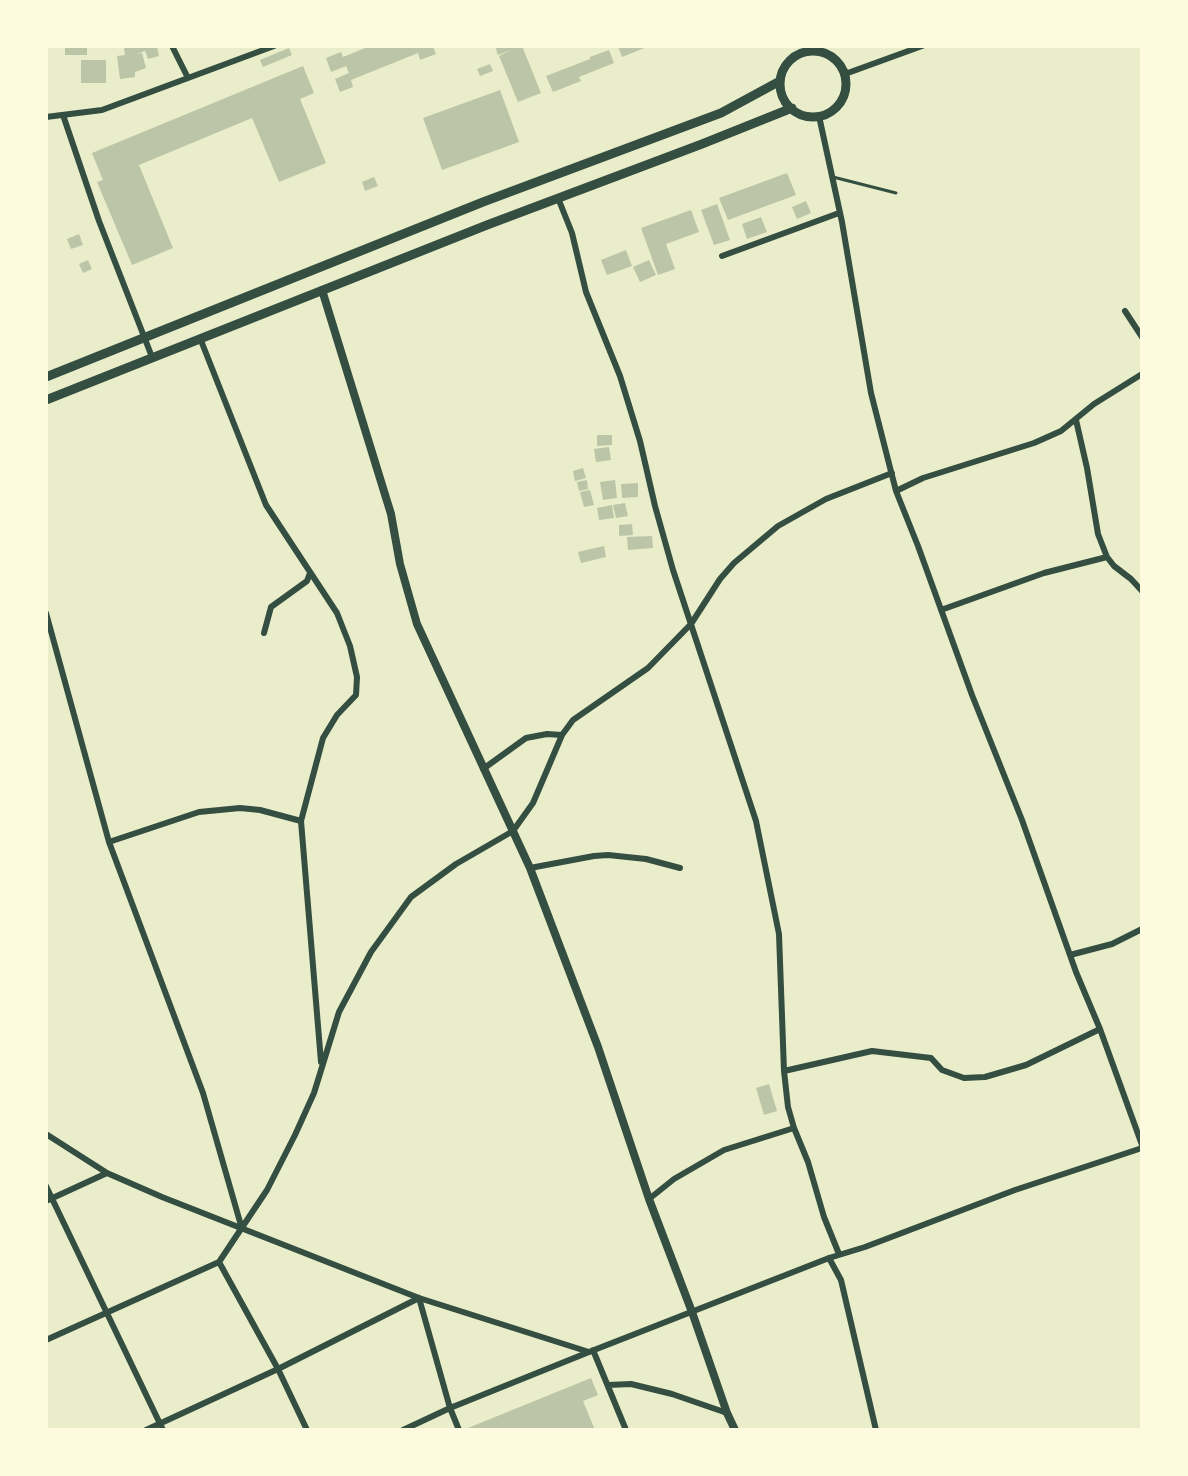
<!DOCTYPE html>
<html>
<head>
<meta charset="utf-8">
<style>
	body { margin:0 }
	#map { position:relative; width:1188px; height:1476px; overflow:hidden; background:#e9edc9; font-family:Poppins,sans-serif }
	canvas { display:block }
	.frame { position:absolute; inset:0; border:48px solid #fefae0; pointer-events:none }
</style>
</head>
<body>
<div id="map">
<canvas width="1188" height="1476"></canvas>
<div class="frame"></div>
</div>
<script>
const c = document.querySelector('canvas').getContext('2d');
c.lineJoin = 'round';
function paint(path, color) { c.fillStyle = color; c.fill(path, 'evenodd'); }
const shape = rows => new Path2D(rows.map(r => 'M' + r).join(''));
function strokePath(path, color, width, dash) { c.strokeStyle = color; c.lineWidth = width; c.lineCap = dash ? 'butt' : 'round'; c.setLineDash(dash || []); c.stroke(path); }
const building = shape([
	[65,46,87,46,87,55,65,55],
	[129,46,157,46,159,56,148,59,145,51,136,54,142,53,146,68,135,72,135,77,120,79,117,56,125,55,124,48],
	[370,46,433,46,436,54,420,60,418,53,351,80,353,87,340,92,335,79,349,73,346,66,331,72,326,58,341,52,343,57],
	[495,46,522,46,541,93,518,102,499,56,511,50,498,55],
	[618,46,647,46,647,47,622,57],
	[289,48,292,55,263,67,260,60],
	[609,50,614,63,579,77,581,81,553,92,546,76,590,59,590,57],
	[81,60,106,60,106,83,81,83],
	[490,64,493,71,480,76,477,69],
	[303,66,314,93,300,99,326,163,279,182,252,118,139,165,173,248,132,265,97,182,103,180,92,153],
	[500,90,519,142,442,170,423,118],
	[787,173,796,195,728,220,719,198],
	[374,177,378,186,365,191,362,182],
	[806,201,811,213,797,219,792,207],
	[717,204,730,240,714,245,701,210],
	[691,210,699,232,666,244,675,269,658,275,641,228],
	[761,217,767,232,747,239,742,224],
	[79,234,83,245,71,249,67,239],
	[626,250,632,266,607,275,601,260],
	[88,260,92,269,83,273,79,264],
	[649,260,656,275,640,282,633,267],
	[597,435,612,435,612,445,597,446],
	[609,447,611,460,596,462,594,449],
	[583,468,586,478,575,481,573,471],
	[587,480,588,489,579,491,577,482],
	[615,480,617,498,603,500,600,482],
	[638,483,638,497,622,498,621,484],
	[590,490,594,505,584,507,580,492],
	[625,503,628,516,616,518,613,505],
	[612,505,614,518,599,520,597,508],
	[632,524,633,535,619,536,619,525],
	[652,536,653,548,628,550,627,537],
	[604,546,606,557,581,563,578,552],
	[769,1084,777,1111,764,1115,756,1088],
	[591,1378,598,1395,583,1401,595,1430,469,1430,468,1428]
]);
const service = shape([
	[833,177,896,193]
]);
const minor = shape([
	[172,46,188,78],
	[845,74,922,46],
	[63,115,99,221,152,357],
	[819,116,842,222,871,393,896,491,918,546,972,695,1022,820,1076,972,1100,1029,1142,1145],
	[46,117,102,110,274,46],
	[558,198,572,233,586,292,620,376,640,441,655,506,673,570,756,821,779,934,784,1071,788,1107,794,1128,808,1162,824,1217,839,1254],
	[722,256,839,213],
	[1125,311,1142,337],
	[200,338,266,505,337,613,350,646,357,677,356,695,337,715,323,738,301,821,321,1062],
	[1076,420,1087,468,1098,534,1107,557,1114,566,1131,579,1142,591],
	[896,491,923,478,1034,443,1061,431,1094,404,1142,374],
	[941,610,1044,573,1107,557],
	[46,613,109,842,203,1093,242,1229],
	[264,633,271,607,307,581,310,573],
	[483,769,526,738,547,734,562,735],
	[109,842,199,812,240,808,260,810,301,821],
	[530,868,594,856,608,855,646,859,680,868],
	[1070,955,1112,944,1142,929],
	[784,1071,872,1051,931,1058,942,1070,964,1078,985,1077,1026,1065,1100,1029],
	[46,1134,107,1173,162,1197,419,1298,589,1352],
	[46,1186,163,1430],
	[649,1199,674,1179,724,1150,794,1128],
	[46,1201,107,1173],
	[829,1258,841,1280,876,1430],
	[219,1262,278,1369,307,1430],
	[46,1340,219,1262,267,1190,295,1135,314,1093,339,1012,371,952,411,897,456,864,513,831,533,803,562,735,573,720,648,668,691,624,720,579,734,563,778,526,826,499,892,473],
	[593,1350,626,1430],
	[608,1385,631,1384,672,1394,727,1413],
	[146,1430,278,1369,419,1298,450,1408,459,1430],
	[403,1430,450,1408,589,1352,829,1258,865,1247,1015,1190,1142,1148]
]);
const tertiary = shape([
	[322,290,391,514,400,564,417,624,530,868,598,1047,649,1199,692,1312,727,1413,735,1430]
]);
const secondary = shape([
	'780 84a33 33 0 1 1 66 0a33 33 0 1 1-66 0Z',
	[46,377,483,202,721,113,780,81],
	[46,400,487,225,702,144,792,108]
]);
paint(building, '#bcc5a7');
strokePath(service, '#344e41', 3);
strokePath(minor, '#344e41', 6);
strokePath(tertiary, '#344e41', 8);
strokePath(secondary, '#344e41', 9);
</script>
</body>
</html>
